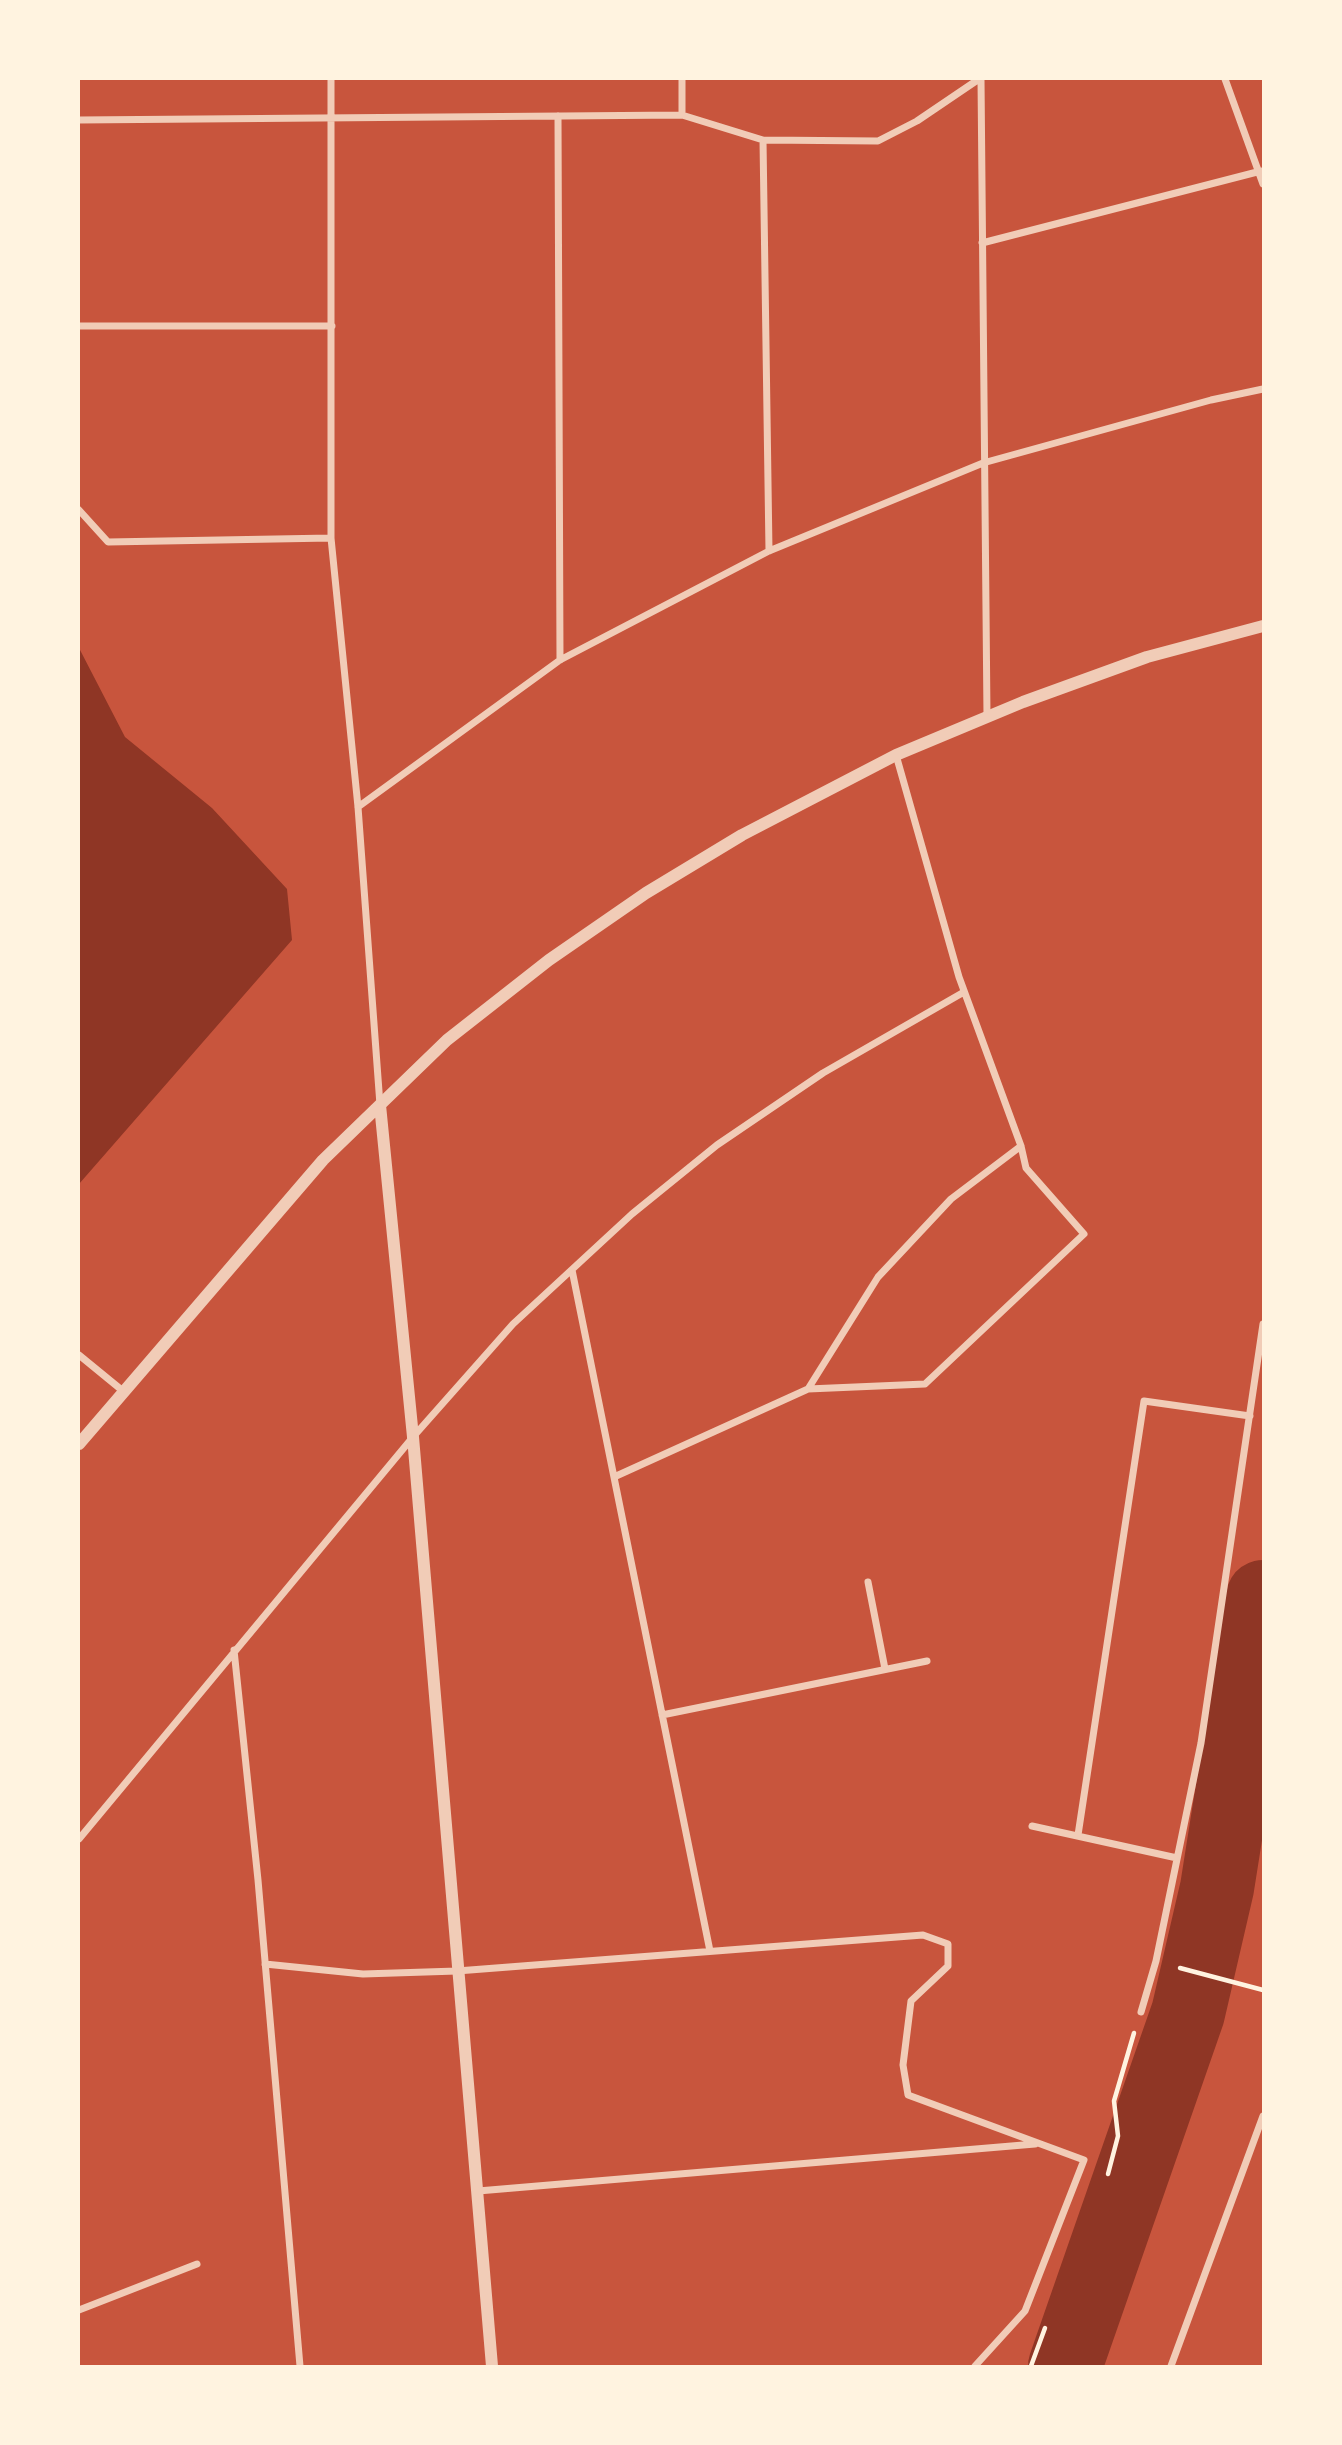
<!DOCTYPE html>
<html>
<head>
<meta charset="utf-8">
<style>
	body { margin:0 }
	#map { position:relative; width:1342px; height:2445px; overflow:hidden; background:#c8553d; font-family:Ubuntu,sans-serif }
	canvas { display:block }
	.frame { position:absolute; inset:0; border:80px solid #fff3e0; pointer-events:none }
</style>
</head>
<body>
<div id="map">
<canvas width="1342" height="2445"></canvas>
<div class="frame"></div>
</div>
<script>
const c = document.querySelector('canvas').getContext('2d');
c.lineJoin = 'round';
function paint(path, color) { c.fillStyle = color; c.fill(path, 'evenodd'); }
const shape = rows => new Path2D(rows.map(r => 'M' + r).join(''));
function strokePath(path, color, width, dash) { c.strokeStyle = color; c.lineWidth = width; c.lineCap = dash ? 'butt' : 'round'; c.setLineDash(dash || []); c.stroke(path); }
const water = shape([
	[79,648,125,737,212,808,287,889,292,940,79,1184]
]);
const river = shape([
	[1065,2366,1188,2013,1217,1888,1263,1597]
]);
const path = shape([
	[1180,1968,1263,1990],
	[1108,2174,1118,2136,1114,2101,1134,2033],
	[1031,2366,1045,2328]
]);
const minor = shape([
	[331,79,331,538,358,807,380,1105],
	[981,79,987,716],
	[1225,79,1263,184],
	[682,115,682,79],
	[558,116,560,660],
	[79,120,682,115,763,140,878,141,917,121,979,79],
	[763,140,769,551],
	[982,243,1261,171],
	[79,326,332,326],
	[79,510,108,542,331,538],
	[358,807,560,660,769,551,983,463,1211,400,1263,389],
	[572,1270,710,1951],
	[79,1355,123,1391],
	[808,1389,878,1277,951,1199,1021,1146],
	[614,1477,808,1389,925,1384,1084,1234,1026,1168,1021,1146,959,977,896,755],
	[868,1582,885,1669],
	[234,1650,258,1880,300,2366],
	[662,1715,927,1661],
	[1032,1826,1177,1858],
	[1078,1835,1144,1401,1250,1416],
	[79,1839,413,1437,513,1324,632,1214,717,1145,823,1073,964,992],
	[265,1964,363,1974,457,1971,923,1935,948,1944,948,1966,911,2001,903,2065,908,2095,1084,2160,1025,2311,975,2366],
	[1141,2012,1156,1961,1201,1743,1263,1324],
	[478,2191,1035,2144],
	[79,2310,197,2264],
	[1171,2366,1263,2116]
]);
const tertiary = shape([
	[380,1105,413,1437,492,2366],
	[79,1444,323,1160,447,1040,549,960,646,893,742,835,896,755,1023,702,1147,657,1263,626]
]);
paint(water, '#8f3625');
strokePath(river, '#8f3625', 74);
strokePath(path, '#fff3e0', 4.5);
strokePath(minor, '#f1ccb7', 7);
strokePath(tertiary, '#f1ccb7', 12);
</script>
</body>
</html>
